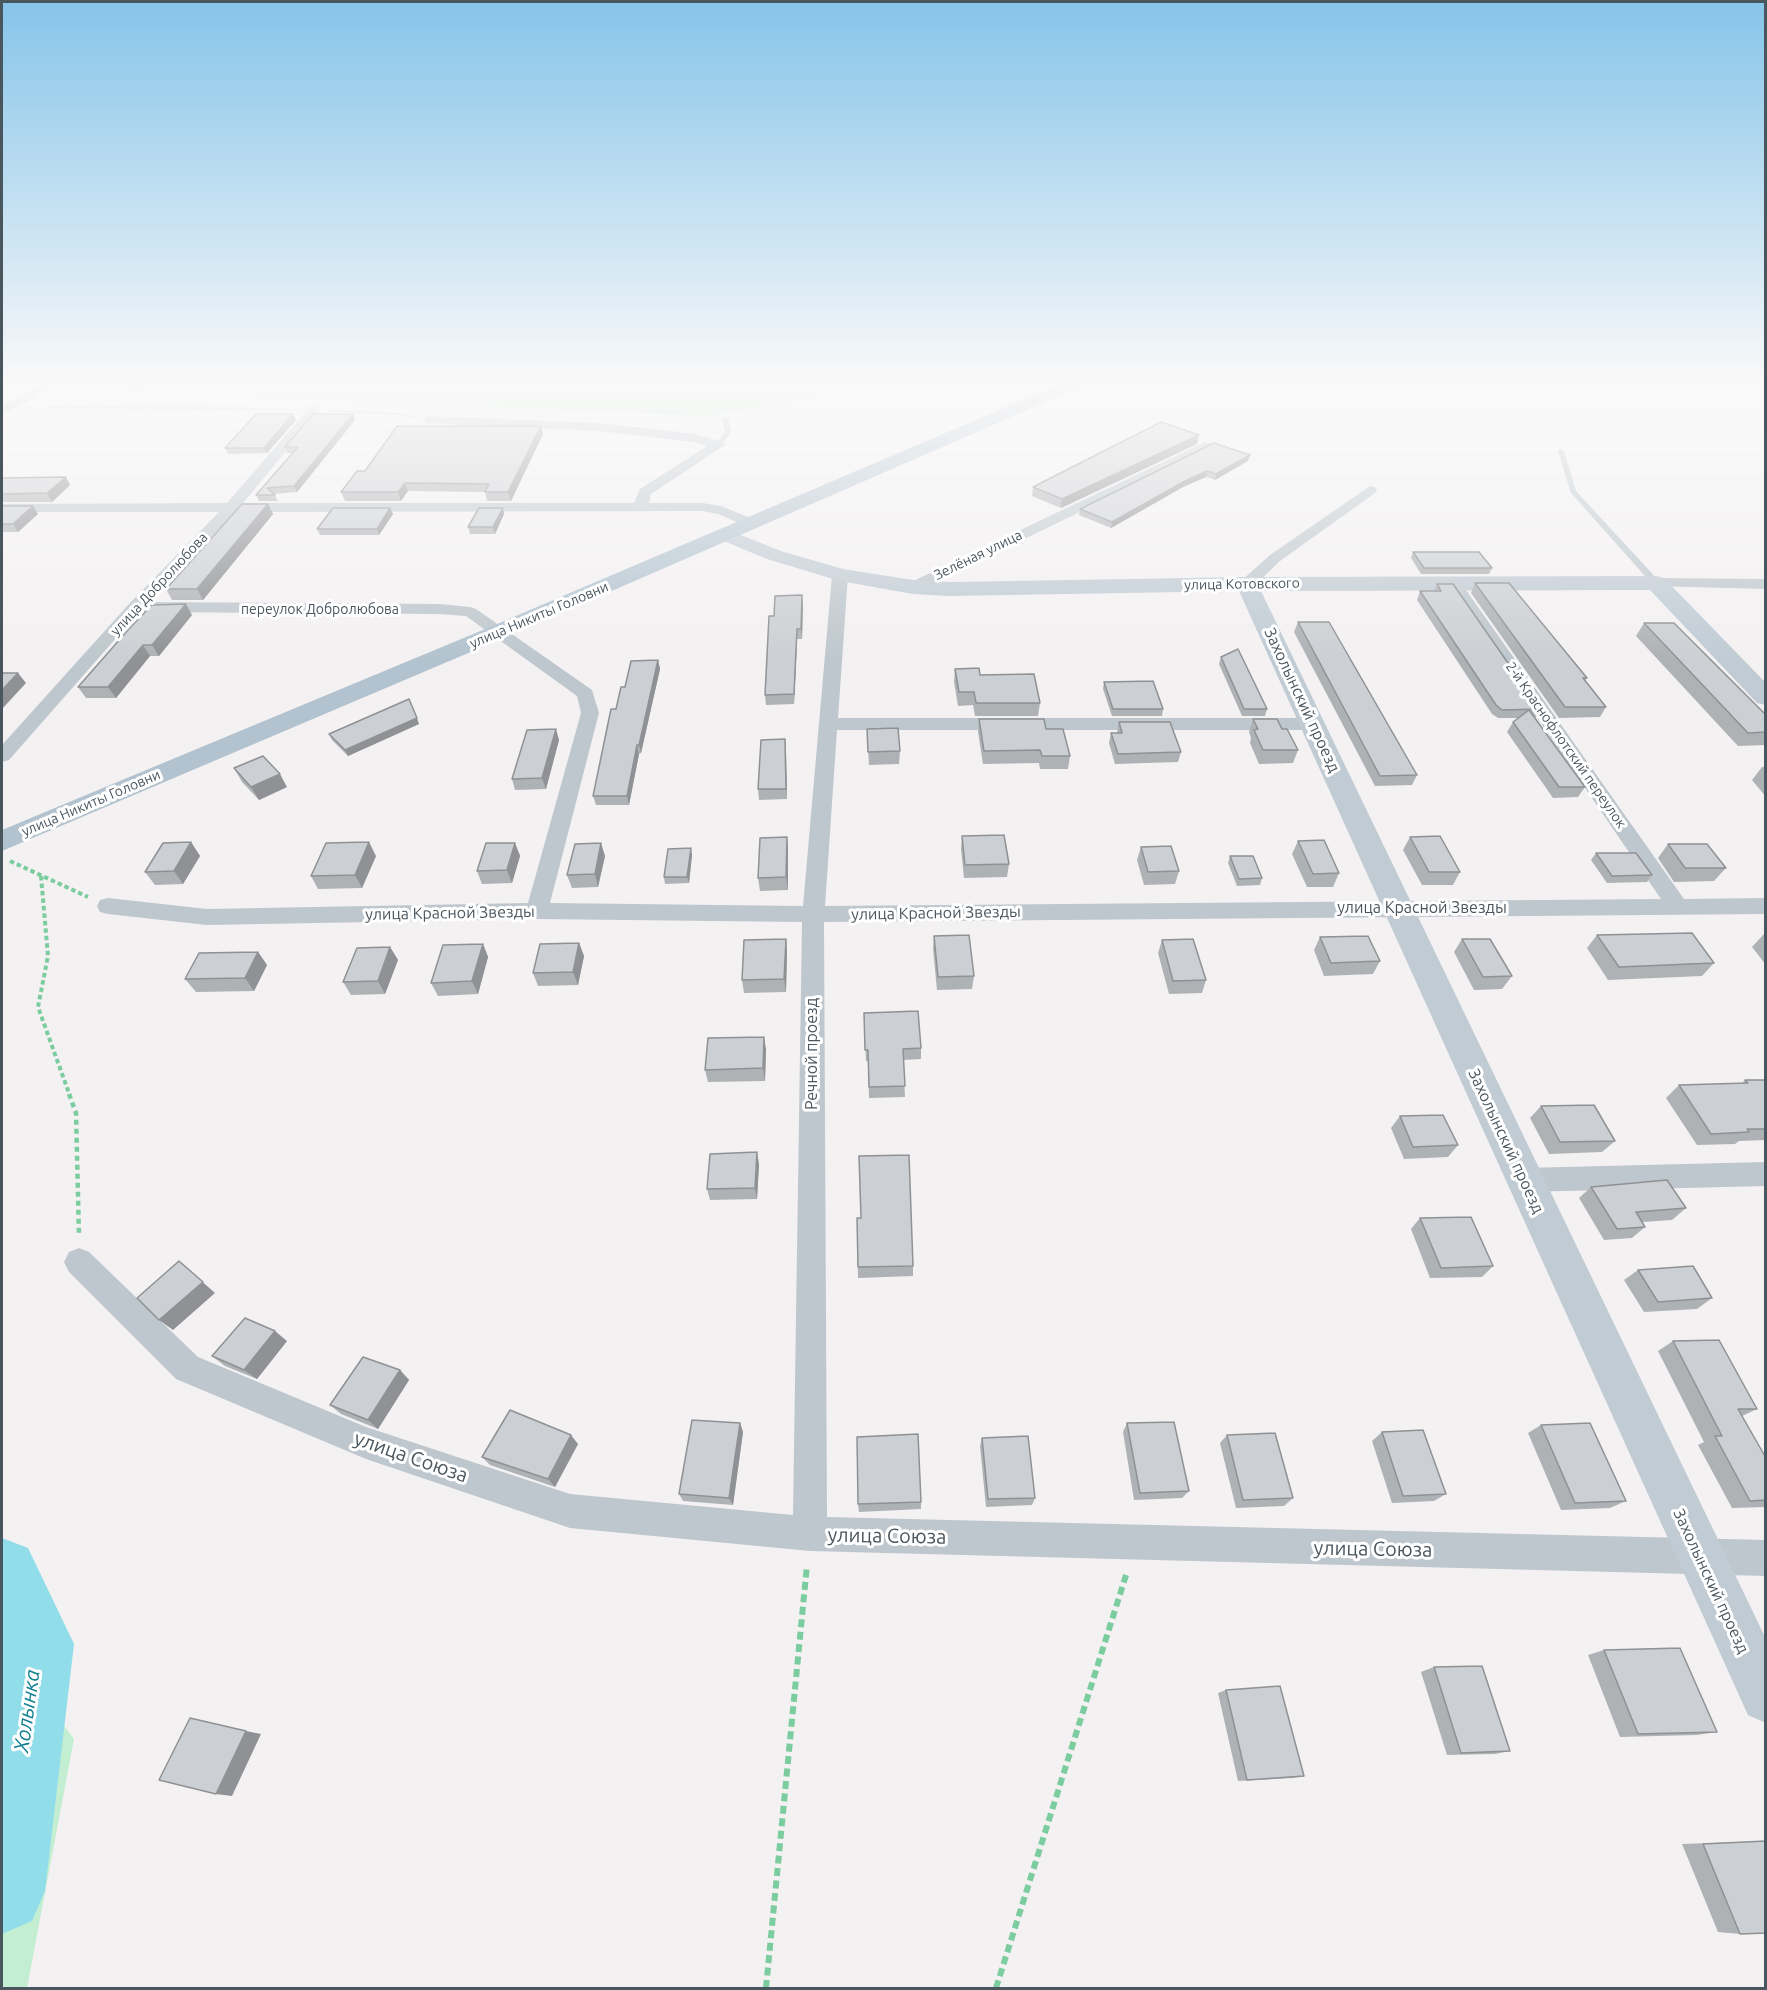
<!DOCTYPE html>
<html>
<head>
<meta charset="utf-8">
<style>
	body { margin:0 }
	#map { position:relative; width:1767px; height:1990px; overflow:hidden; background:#f4f1f2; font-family:Ubuntu,sans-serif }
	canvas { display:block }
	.frame { position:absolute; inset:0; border:3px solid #4a565e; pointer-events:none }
</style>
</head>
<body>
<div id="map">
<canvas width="1767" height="1990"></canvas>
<div class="frame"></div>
</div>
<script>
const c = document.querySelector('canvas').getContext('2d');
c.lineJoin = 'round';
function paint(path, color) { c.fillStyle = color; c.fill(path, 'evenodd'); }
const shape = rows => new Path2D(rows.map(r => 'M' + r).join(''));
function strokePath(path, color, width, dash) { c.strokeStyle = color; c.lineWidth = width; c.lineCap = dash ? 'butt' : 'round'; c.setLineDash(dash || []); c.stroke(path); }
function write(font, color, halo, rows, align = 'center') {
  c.font = font + ' Ubuntu,sans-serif'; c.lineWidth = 6; c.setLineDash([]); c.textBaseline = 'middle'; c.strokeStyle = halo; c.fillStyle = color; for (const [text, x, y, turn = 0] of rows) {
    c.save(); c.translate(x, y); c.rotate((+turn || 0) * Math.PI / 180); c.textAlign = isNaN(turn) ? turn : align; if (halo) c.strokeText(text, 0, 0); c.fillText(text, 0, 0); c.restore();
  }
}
const green = shape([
	[75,382,897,382,710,416,67,389],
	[2,1643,74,1739,27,1988,2,1988]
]);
const river = shape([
	[2,1538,28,1548,74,1644,45,1891,32,1921,2,1934,2,1538]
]);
const pathFar3 = shape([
	[48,407,289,409],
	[333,411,399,414,415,417]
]);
const pathFar2 = shape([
	[10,861,88,897],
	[41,876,48,956,38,1007,70,1096]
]);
const pathFar1 = shape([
	[69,1094,76,1113,79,1236]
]);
const path = shape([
	[766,1988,807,1565],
	[996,1988,1127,1572]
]);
const lane = shape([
	[725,416,728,418,731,432,720,446,716,446,715,445,725,432,722,418,725,416],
	[1561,449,1564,451,1576,491,1659,581,1659,585,1653,585,1571,493,1558,451,1561,449]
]);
const street = shape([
	[42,382,56,382,38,397,2,414,2,405,30,391,42,382],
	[314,406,320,410,318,413,243,503,634,503,640,489,707,446,694,442,599,431,426,423,424,420,426,417,430,416,599,423,695,434,723,442,725,445,651,494,649,503,702,503,721,506,758,521,760,524,758,527,748,527,718,514,702,511,235,512,149,602,440,604,470,607,476,609,592,690,599,713,550,903,803,906,832,575,840,570,848,575,838,718,1313,718,1320,720,1322,724,1320,728,1313,730,837,730,825,906,1661,899,1445,583,1447,580,1459,580,1684,899,1766,898,1766,914,824,922,827,1517,1766,1540,1766,1576,810,1551,570,1528,366,1459,176,1379,69,1272,64,1262,69,1252,79,1248,89,1252,198,1357,366,1427,570,1494,793,1515,802,922,537,919,207,925,108,914,100,912,97,906,100,900,108,898,207,909,528,903,581,713,577,696,466,616,440,614,139,612,9,760,2,762,2,745,129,604,219,512,2,512,2,504,227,503,310,407,314,406],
	[1205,442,1210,443,1212,446,1210,449,919,590,907,590,905,587,907,584,1205,442],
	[1370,486,1375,487,1377,490,1375,493,1280,561,1253,587,1241,587,1239,584,1241,581,1270,555,1370,486],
	[1656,578,1766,579,1766,589,1650,586,1648,583,1656,578],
	[1766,1162,1766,1186,1523,1192,1513,1189,1509,1180,1513,1171,1523,1168,1766,1162]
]);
const secondary = shape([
	[726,529,781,551,843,569,913,580,950,582,1247,577,1656,576,1664,578,1766,683,1766,705,1757,703,1650,590,1261,591,1766,1639,1766,1723,1748,1715,1239,591,950,596,913,594,840,581,767,559,719,539,716,535,719,531,726,529]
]);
const primary = shape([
	[1065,382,1087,382,1085,385,506,637,2,851,2,830,490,627,1065,382]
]);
const wall = shape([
	[1450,382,1485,382,1473,389],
	[353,414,355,420,297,492,274,494,278,501,259,501,256,495,293,453,287,453,285,447],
	[296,420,267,453,228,454,225,448],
	[541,426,543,434,511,501,487,501,485,492,408,491,401,501,345,501,341,492,365,471],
	[1214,443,1248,461,1215,480,1206,477,1183,487,1111,528,1079,515,1080,509],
	[1197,444,1061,508,1032,496,1033,487],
	[2,478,70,485,52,502,2,502],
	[268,504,273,514,203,600,172,600,166,589],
	[2,506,33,506,38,514,18,532,2,532],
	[390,508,393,514,379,535,320,535,317,529],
	[503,508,504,514,495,534,470,534,468,527],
	[1413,552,1492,568,1489,574,1421,574,1411,558],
	[1475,583,1587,678,1585,681,1606,707,1600,717,1559,718,1471,593],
	[1437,584,1540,709,1535,718,1585,787,1578,797,1553,798,1507,732,1513,722,1518,718,1498,718,1492,714,1417,600,1420,591,1434,591],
	[803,605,802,639,797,639,794,704,766,705,765,695,774,616],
	[192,615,159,656,150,656,116,698,86,698,78,687,128,630],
	[1298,622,1417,775,1412,785,1375,786,1294,632],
	[1644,623,1766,715,1766,745,1738,746,1636,636],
	[1221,657,1267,709,1265,716,1242,716,1219,664],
	[658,660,660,669,641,753,639,754,629,805,596,805,593,796,616,709,625,687],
	[955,669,980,675,1040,703,1038,716,975,716,973,705,958,706,954,682],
	[1104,682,1163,709,1162,716,1112,716,1103,689],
	[979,719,1046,729,1070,756,1068,769,1040,769,1039,763,983,764,978,732],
	[1253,719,1282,729,1298,750,1293,763,1259,764,1250,743,1251,738,1249,732],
	[1119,722,1181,752,1178,762,1115,764,1109,743,1111,733,1117,733],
	[419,724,348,756,332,740,329,734],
	[867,729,900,751,899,764,869,765],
	[785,739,787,799,759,800,758,789],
	[559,740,546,789,515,790,512,779],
	[1762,767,1766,767,1766,797,1752,780],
	[234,768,287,787,259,800,242,782],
	[962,836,1009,864,1007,877,964,878,961,849],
	[787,837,788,850,788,890,760,891,758,878],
	[1410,837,1460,872,1453,885,1422,885,1403,850],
	[1298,841,1339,873,1333,887,1307,887,1292,854],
	[191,842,200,856,183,884,155,885,145,872],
	[515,843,520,856,512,883,482,884,477,871],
	[1668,844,1726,868,1714,881,1674,882,1658,858],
	[1141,847,1179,871,1175,884,1144,885,1137,860],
	[1596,853,1652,875,1647,882,1607,883,1591,860],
	[692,855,689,883,665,884,664,877],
	[376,856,362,888,318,889,311,876],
	[605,856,598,887,572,888,567,875],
	[1230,856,1262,878,1260,885,1237,886,1228,863],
	[1764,934,1766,934,1766,965,1752,947],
	[1597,935,1714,963,1702,976,1608,980,1587,948],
	[934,936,974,976,972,989,937,990,933,949],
	[1320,937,1380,961,1373,974,1324,976,1314,950],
	[786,939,787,952,786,992,744,993,742,980],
	[1462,939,1512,976,1502,989,1474,990,1454,952],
	[1162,940,1206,980,1202,993,1169,994,1158,953],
	[579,943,584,956,578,985,538,986,533,973],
	[483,944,488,957,478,994,438,996,431,983],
	[390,947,398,960,385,994,351,995,343,982],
	[258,952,267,965,254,991,196,992,185,979],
	[864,1013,921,1048,921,1059,903,1060,905,1097,869,1098,868,1061,866,1061],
	[766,1049,765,1081,708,1082,705,1070],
	[1745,1080,1766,1080,1766,1140,1739,1141,1735,1144,1697,1145,1666,1098,1679,1085,1742,1083],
	[1541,1106,1615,1141,1602,1152,1549,1154,1530,1118],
	[1400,1116,1458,1145,1448,1157,1404,1159,1391,1128],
	[759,1164,757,1199,710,1200,707,1189],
	[1591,1187,1686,1208,1672,1220,1642,1222,1645,1227,1632,1238,1604,1240,1579,1198],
	[857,1218,913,1266,913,1276,858,1278],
	[1420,1218,1493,1266,1482,1277,1430,1278,1411,1229],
	[1638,1270,1712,1298,1697,1309,1644,1312,1624,1280],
	[287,1341,257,1379,225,1366,212,1356],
	[1673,1341,1757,1409,1742,1416,1766,1458,1766,1507,1732,1508,1698,1445,1704,1442,1658,1351],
	[400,1370,409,1380,378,1429,341,1414,330,1405],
	[740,1423,743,1432,733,1505,683,1501,679,1494],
	[1127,1423,1189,1491,1182,1498,1134,1500,1123,1432],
	[1541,1425,1626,1501,1610,1508,1561,1510,1528,1433],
	[1382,1432,1446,1494,1434,1501,1392,1503,1372,1441],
	[1227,1435,1293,1498,1284,1506,1236,1508,1220,1443],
	[982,1438,1035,1498,1032,1505,986,1507,980,1446],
	[578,1444,555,1487,490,1465,482,1457],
	[921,1502,921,1509,859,1512,858,1504],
	[1604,1650,1717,1732,1697,1735,1620,1737,1588,1655],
	[1434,1667,1510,1751,1495,1754,1447,1755,1421,1672],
	[1226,1690,1304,1776,1293,1778,1238,1781,1218,1693],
	[1766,1841,1740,1934,1718,1932,1682,1844]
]);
const shadedWall = shape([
	[1476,382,1485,382,1473,389],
	[293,414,296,420,267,453,264,448],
	[353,414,355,420,297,492,294,486],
	[541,426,543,434,511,501,508,492],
	[1199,435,1197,444,1061,508,1062,499],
	[1250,455,1248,461,1215,480,1216,474],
	[1207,471,1206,477,1183,487,1111,528,1112,522,1185,481],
	[66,477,70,485,52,502,47,493],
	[405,483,408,491,401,501,398,492],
	[268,504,273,514,203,600,197,589],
	[33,506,38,514,18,532,13,524],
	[390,508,393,514,379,535,377,529],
	[503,508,504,514,495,534,493,527],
	[802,595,803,605,802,639,801,629],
	[186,604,192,615,159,656,152,645],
	[797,629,797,639,794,704,794,694],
	[143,645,150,656,116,698,108,687],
	[658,660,660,669,641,753,639,745],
	[18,673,26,683,2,709,2,690],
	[417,718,419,724,348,756,345,750],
	[556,729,559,740,546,789,542,778],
	[785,739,786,750,787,799,786,789],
	[637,745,639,754,629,805,627,796],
	[280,774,287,787,259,800,251,787],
	[787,837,788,850,788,890,786,877],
	[191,842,200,856,183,884,174,871],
	[369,842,376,856,362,888,355,875],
	[515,843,520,856,512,883,507,870],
	[601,843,605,856,598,887,595,874],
	[691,848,692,855,689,883,687,877],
	[786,939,787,952,786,992,784,979],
	[579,943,584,956,578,985,573,972],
	[483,944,488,957,478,994,472,981],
	[390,947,398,960,385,994,378,981],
	[258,952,267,965,254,991,245,978],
	[764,1037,766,1049,765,1081,763,1068],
	[757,1152,759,1164,757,1199,755,1188],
	[179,1261,215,1293,173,1330,159,1320],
	[275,1331,287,1341,257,1379,244,1370],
	[400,1370,409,1380,378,1429,368,1420],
	[740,1423,743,1432,733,1505,729,1498],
	[571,1435,578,1444,555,1487,548,1479],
	[246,1731,261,1734,232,1796,216,1794]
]);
const building = shape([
	[256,414,293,414,264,448,225,448,256,414],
	[313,414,353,414,294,486,267,488,275,495,256,495,298,447,285,447,313,414],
	[1161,422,1199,435,1062,499,1033,487,1161,422],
	[397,426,541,426,508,492,485,492,489,484,405,483,398,492,341,492,357,471,365,471,397,426],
	[1214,443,1250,455,1216,474,1207,471,1185,481,1112,522,1080,509,1214,443],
	[66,477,47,493,2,494,2,478,66,477],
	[242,504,268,504,197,589,166,589,242,504],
	[2,506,33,506,13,524,2,524,2,506],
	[333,508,390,508,377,529,317,529,333,508],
	[479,508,503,508,493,527,468,527,479,508],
	[1413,552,1479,552,1492,568,1424,568,1413,552],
	[1475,583,1509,583,1587,678,1583,678,1606,707,1565,707,1475,583],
	[1437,584,1453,584,1540,709,1502,710,1496,705,1420,591,1441,591,1437,584],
	[802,595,801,629,797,629,794,694,765,695,769,616,774,616,775,596,802,595],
	[186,604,152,645,143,645,108,687,78,687,128,630,152,605,186,604],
	[1298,622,1329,622,1417,775,1380,776,1298,622],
	[1644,623,1674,623,1766,715,1766,732,1748,733,1644,623],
	[1238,649,1267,709,1244,709,1221,657,1238,649],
	[658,660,639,745,637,745,627,796,593,796,611,709,616,709,621,687,625,687,631,661,658,660],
	[979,668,980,675,1034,674,1040,703,976,703,974,692,959,692,955,669,979,668],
	[2,673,18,673,2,690,2,673],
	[1153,681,1163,709,1113,709,1104,682,1153,681],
	[409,699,417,718,345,750,329,734,409,699],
	[1529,710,1585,787,1559,787,1513,722,1529,710],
	[979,719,1044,719,1046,729,1063,729,1070,756,1042,756,1040,750,984,751,979,719],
	[1253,719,1277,719,1282,729,1287,729,1298,750,1263,750,1254,730,1258,729,1253,719],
	[1119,722,1170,722,1181,752,1118,754,1111,733,1122,733,1119,722],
	[898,728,900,751,868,752,867,729,898,728],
	[556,729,542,778,512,779,527,730,556,729],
	[785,739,786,789,758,789,761,740,785,739],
	[263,756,280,774,251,787,234,768,263,756],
	[1004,835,1009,864,965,865,962,836,1004,835],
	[1440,836,1460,872,1429,872,1410,837,1440,836],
	[787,837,786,877,758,878,760,838,787,837],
	[1324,840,1339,873,1313,874,1298,841,1324,840],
	[191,842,174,871,145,872,163,843,191,842],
	[369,842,355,875,311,876,326,843,369,842],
	[486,843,515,843,507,870,477,871,486,843],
	[601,843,595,874,567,875,575,844,601,843],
	[1668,844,1707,844,1726,868,1685,868,1668,844],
	[1171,846,1179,871,1148,872,1141,847,1171,846],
	[691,848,687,877,664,877,668,849,691,848],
	[1596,853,1636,853,1652,875,1612,876,1596,853],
	[1230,856,1253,856,1262,878,1239,879,1230,856],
	[1692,933,1714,963,1619,967,1597,935,1692,933],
	[969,935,974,976,938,977,934,936,969,935],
	[1368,936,1380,961,1331,963,1320,937,1368,936],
	[786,939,784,979,742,980,744,940,786,939],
	[1193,939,1206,980,1173,981,1162,940,1193,939],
	[1462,939,1490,939,1512,976,1483,977,1462,939],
	[579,943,573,972,533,973,540,944,579,943],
	[483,944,472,981,431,983,443,945,483,944],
	[390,947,378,981,343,982,357,948,390,947],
	[258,952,245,978,185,979,199,953,258,952],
	[918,1011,921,1048,903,1049,905,1086,869,1087,868,1050,865,1050,864,1013,918,1011],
	[764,1037,763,1068,705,1070,708,1038,764,1037],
	[1745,1080,1766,1080,1766,1129,1747,1129,1749,1132,1711,1134,1679,1085,1748,1083,1745,1080],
	[1594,1105,1615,1141,1560,1142,1541,1106,1594,1105],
	[1443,1115,1458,1145,1413,1147,1400,1116,1443,1115],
	[757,1152,755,1188,707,1189,710,1154,757,1152],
	[909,1155,913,1266,858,1267,857,1218,861,1218,859,1156,909,1155],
	[1667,1180,1686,1208,1636,1212,1645,1227,1617,1229,1591,1187,1667,1180],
	[1471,1217,1493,1266,1441,1268,1420,1218,1471,1217],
	[179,1261,203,1282,159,1320,137,1298,179,1261],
	[1693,1266,1712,1298,1658,1302,1638,1270,1693,1266],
	[245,1318,275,1331,244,1370,212,1356,245,1318],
	[1719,1340,1757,1409,1738,1409,1766,1458,1766,1500,1750,1501,1715,1436,1722,1436,1673,1341,1719,1340],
	[363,1357,400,1370,368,1420,330,1405,363,1357],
	[510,1410,571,1435,548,1479,482,1457,510,1410],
	[692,1420,740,1423,729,1498,679,1494,692,1420],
	[1174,1422,1189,1491,1140,1493,1127,1423,1174,1422],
	[1590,1423,1626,1501,1575,1503,1541,1425,1590,1423],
	[1423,1430,1446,1494,1403,1496,1382,1432,1423,1430],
	[1275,1433,1293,1498,1243,1500,1227,1435,1275,1433],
	[918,1434,921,1502,858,1504,857,1437,918,1434],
	[1028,1436,1035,1498,988,1499,982,1438,1028,1436],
	[1680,1648,1717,1732,1638,1734,1604,1650,1680,1648],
	[1482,1666,1510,1751,1461,1753,1434,1667,1482,1666],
	[1280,1686,1304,1776,1247,1780,1226,1690,1280,1686],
	[190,1718,246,1731,216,1794,159,1780,190,1718],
	[1766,1841,1766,1933,1740,1934,1703,1844,1766,1841]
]);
const farStreetnames = [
	["Зелёная улица",978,555,-26],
	["улица Добролюбова",159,584,-47],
	["улица Котовского",1242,584,-1],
	["переулок Добролюбова",320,609],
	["улица Никиты Головни",539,615,-23],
	["2-й Краснофлотский переулок",1566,745,55],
	["улица Никиты Головни",91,803,-23]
];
const streetNames = [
	["Захолынский проезд",1302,700,65],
	["улица Красной Звезды",1422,908],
	["улица Красной Звезды",450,913,-1],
	["улица Красной Звезды",936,913,-1],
	["Речной проезд",812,1054,-90],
	["Захолынский проезд",1506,1141,65],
	["Захолынский проезд",1711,1581,65]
];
const nearStreetnames = [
	["улица Союза",411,1457,19],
	["улица Союза",887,1536,1],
	["улица Союза",1373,1549,1]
];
const nearWaternames = [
	["Холынка",27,1711,-82]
];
paint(green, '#c3eed1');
paint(river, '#91ddea');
strokePath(pathFar3, '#7bcc9f', 2, [2, 1.5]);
strokePath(pathFar2, '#7bcc9f', 4, [4.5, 3]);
strokePath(pathFar1, '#7bcc9f', 4.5, [5, 4]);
strokePath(path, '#7bcc9f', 6, [8, 4.5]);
paint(lane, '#bec7cd');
paint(street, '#bec7cd');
paint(secondary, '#c0cbd4');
paint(primary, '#b2c3cf');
paint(wall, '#afb2b5');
paint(shadedWall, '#8f9194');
paint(building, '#cccfd3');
strokePath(building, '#8f9194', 1.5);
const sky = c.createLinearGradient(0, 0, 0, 661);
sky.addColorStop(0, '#85c4e9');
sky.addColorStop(0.58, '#faf9f9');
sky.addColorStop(1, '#faf9f900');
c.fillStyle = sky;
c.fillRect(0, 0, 1767, 661);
write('14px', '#4a565e', '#fff', farStreetnames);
write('16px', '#4a565e', '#fff', streetNames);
write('20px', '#4a565e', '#fff', nearStreetnames);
write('italic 21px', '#128092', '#fff', nearWaternames);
</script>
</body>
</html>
